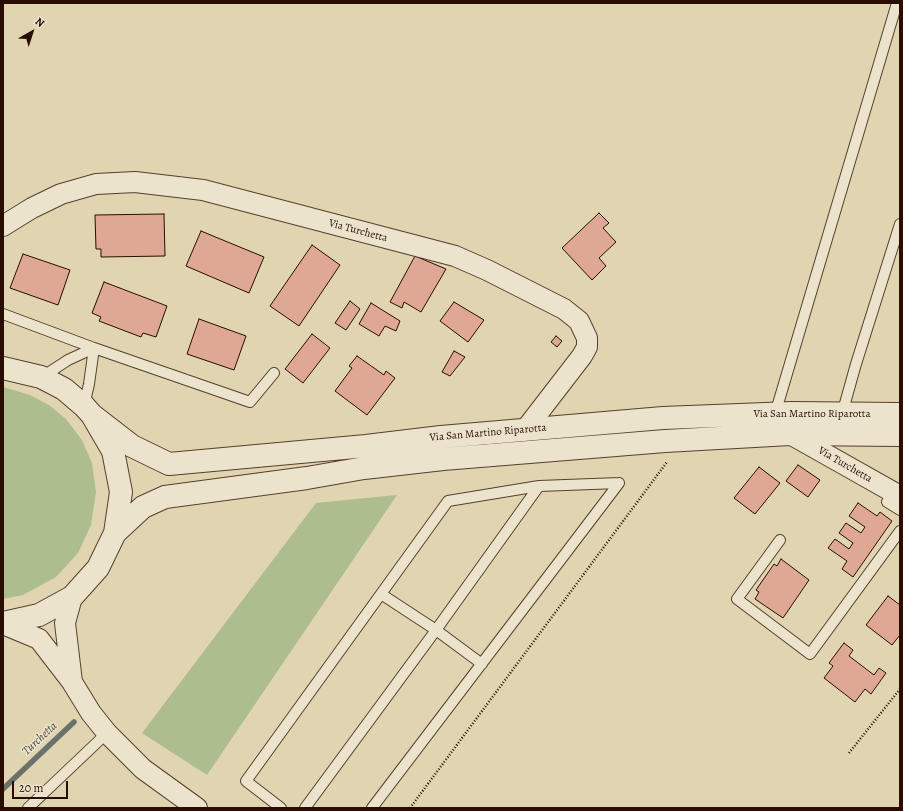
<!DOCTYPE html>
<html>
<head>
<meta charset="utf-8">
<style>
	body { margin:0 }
	#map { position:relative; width:903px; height:811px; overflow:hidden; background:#e0d4b1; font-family:Alegreya,serif }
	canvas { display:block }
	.frame { position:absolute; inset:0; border:4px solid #290d00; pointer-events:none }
	.north { position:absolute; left:12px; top:12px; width:40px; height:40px; -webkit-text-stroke:3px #ebe3cc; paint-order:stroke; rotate:39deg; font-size:11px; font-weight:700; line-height:16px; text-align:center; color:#290d00 }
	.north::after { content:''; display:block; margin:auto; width:14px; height:18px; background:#290d00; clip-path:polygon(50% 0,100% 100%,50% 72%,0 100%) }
	.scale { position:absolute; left:12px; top:781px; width:56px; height:18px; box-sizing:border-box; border:2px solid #290d00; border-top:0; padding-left:5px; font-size:12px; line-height:14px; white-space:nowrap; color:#290d00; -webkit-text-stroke:3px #ebe3cc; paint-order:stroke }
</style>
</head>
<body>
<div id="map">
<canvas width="903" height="811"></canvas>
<div class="frame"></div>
<div class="north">N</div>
<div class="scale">20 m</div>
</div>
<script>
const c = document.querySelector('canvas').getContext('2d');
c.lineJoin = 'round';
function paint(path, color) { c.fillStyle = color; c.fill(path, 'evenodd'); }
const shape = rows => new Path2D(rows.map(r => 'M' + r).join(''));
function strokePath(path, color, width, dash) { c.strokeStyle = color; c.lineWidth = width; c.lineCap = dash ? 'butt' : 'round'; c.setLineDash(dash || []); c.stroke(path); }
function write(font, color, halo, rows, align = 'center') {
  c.font = font + ' Alegreya,serif'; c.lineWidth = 3; c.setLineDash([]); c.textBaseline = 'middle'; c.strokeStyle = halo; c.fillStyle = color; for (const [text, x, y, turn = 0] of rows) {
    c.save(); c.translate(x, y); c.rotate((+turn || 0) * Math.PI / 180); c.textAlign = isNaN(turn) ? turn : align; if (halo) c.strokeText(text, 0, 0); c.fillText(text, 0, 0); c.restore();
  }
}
const green = shape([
	[3,387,30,395,49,405,66,419,82,440,92,463,96,492,91,525,78,553,56,577,23,595,3,599],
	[397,495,207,775,142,733,316,503]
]);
const stream = shape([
	[3,789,74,722]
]);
const building = shape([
	[599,213,609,223,603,228,616,242,599,258,606,266,592,280,562,248,599,213],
	[164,214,165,256,101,257,101,249,96,249,95,215,164,214],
	[201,231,264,257,249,293,186,266,201,231],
	[312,245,340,265,299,326,270,306,312,245],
	[23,254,70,270,58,305,10,288,23,254],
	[415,256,446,269,421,312,404,302,402,308,390,302,415,256],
	[104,282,167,306,156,337,143,333,141,337,99,321,101,317,92,313,104,282],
	[350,301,360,309,346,330,335,323,350,301],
	[454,302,484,320,468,342,440,321,454,302],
	[371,303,400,321,396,331,385,326,379,336,359,324,371,303],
	[199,319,246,336,234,370,187,354,199,319],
	[312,334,330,348,303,383,285,369,312,334],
	[556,336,562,341,557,347,551,342,556,336],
	[454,351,465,357,450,376,442,372,454,351],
	[357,356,384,375,386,371,395,378,367,415,335,391,352,368,349,366,357,356],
	[798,465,820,480,808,497,786,481,798,465],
	[759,467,780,483,755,514,734,498,759,467],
	[858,503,877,516,880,512,892,521,853,577,842,569,847,561,828,548,835,539,849,549,853,543,839,533,846,523,861,533,865,527,849,516,858,503],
	[781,559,809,580,783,618,755,599,759,592,756,590,774,564,777,566,781,559],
	[888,596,900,605,900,635,892,645,866,625,888,596],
	[844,643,853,650,849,656,874,675,879,668,886,673,871,694,865,689,855,702,824,678,833,666,829,663,844,643]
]);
const path = shape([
	[849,753,900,689],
	[410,808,667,462]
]);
const service = shape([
	[3,314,94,348,250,402,274,373],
	[42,377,68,360,94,348],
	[84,406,89,384,94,348],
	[775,414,897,3],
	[842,414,856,364,900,224],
	[892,493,887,502,900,510],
	[780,540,737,599,810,654,900,531],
	[381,594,436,630,482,664],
	[28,808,107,733],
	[281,808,246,781,448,501,539,486,619,483],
	[305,808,436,630,539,486],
	[372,808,619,483]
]);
const minor = shape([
	[3,226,32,208,61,194,96,184,135,182,203,190,455,256,487,270,564,309,579,321,587,338,587,347,582,356,525,430],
	[790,434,900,496],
	[3,624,39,639,72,682,91,713,107,733,143,769,197,808],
	[72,682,65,623,72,597]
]);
const tertiary = shape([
	[3,368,41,377,64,389,84,406,92,415,113,451,121,492,115,533,98,568,72,597,39,615,3,623],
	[92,415,132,446,169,464,366,446,441,437,663,418,791,413,900,414],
	[115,533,143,507,165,497,307,478,364,468,443,459,665,441,790,434,900,435]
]);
const streetNames = [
	["Via Turchetta",358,231,15],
	["Via San Martino Riparotta",812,414],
	["Via San Martino Riparotta",488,433,-5],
	["Via Turchetta",845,465,30]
];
const waterNames = [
	["Turchetta",40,739,-43]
];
paint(green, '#aebd8e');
strokePath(stream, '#6a736b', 5.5);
paint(building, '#dea894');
strokePath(building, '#290d00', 1);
strokePath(service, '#573f2c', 12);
strokePath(minor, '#573f2c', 22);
strokePath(tertiary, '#573f2c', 24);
strokePath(path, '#290d00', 2.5, [1, 2]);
strokePath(service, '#ebe3cc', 10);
strokePath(minor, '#ebe3cc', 20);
strokePath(tertiary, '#ebe3cc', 22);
write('11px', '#290d00', '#ebe3cc', streetNames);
write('italic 12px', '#4f483e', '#ebe3cc', waterNames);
</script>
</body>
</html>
